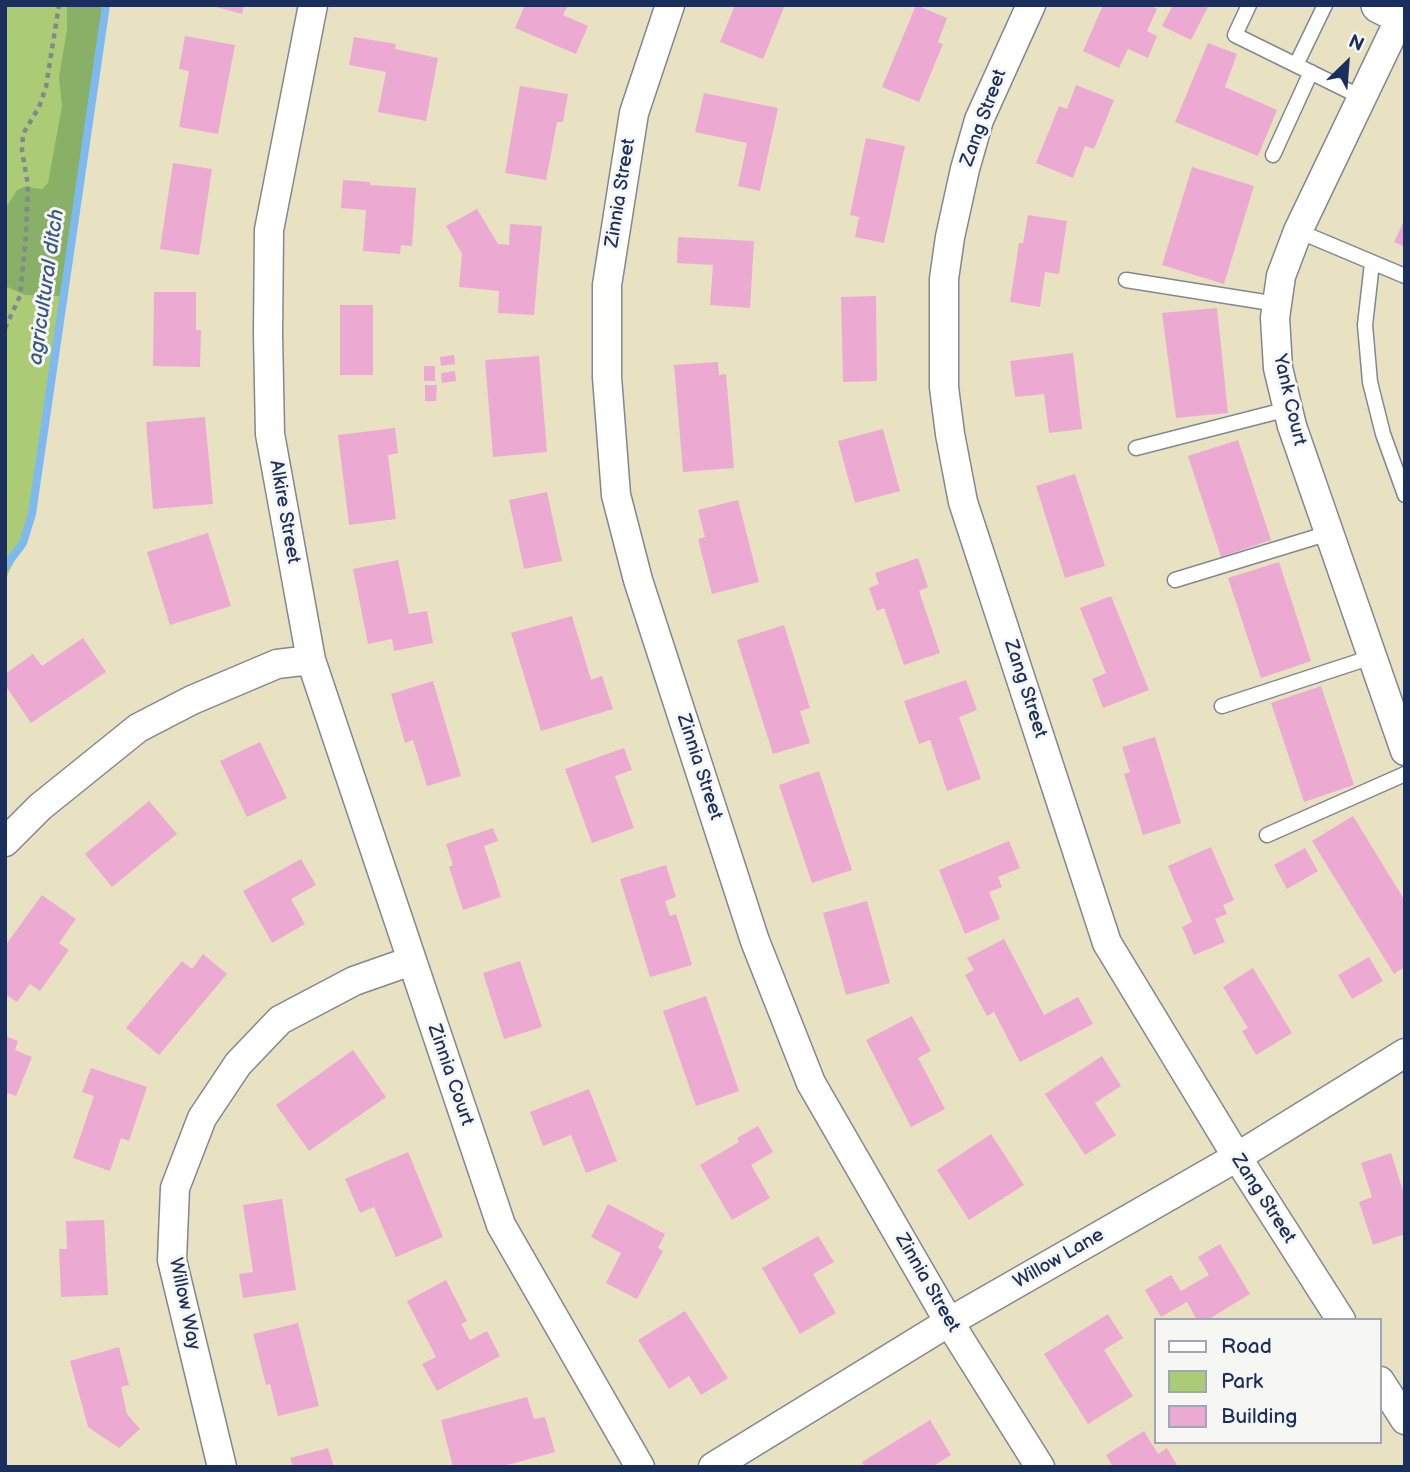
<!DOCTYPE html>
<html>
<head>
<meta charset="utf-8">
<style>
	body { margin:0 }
	#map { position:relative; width:1410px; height:1472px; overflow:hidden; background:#e8e2c2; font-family:"Balsamiq Sans",sans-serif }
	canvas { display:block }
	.frame { position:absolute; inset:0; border:7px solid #1b2f5e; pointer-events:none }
	.legend { position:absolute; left:1154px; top:1318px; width:228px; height:126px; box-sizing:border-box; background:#f6f6f2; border:2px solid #9ea6b7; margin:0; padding:9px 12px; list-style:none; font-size:21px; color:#1b2f5e }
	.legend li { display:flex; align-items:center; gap:14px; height:35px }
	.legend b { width:35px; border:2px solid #9ea6b7 }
	.north { position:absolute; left:1312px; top:28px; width:70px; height:70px; -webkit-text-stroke:5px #f6f6f2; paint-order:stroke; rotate:25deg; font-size:19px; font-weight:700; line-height:28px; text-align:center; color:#1b2f5e }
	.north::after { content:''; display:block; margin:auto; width:24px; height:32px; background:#1b2f5e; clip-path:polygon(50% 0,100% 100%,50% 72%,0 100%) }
</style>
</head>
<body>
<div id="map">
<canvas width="1410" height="1472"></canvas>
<div class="frame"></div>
<ul class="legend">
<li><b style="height:9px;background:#fff"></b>Road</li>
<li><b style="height:19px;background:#abcc74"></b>Park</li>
<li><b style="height:19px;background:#ecaad3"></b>Building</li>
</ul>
<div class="north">N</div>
</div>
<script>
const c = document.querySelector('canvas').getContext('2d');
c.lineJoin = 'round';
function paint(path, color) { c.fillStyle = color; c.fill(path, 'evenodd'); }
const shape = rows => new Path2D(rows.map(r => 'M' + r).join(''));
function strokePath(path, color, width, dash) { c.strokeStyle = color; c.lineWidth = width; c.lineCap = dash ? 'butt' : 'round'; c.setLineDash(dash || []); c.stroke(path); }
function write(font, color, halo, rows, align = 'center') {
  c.font = font + ' "Balsamiq Sans",sans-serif'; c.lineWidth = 6; c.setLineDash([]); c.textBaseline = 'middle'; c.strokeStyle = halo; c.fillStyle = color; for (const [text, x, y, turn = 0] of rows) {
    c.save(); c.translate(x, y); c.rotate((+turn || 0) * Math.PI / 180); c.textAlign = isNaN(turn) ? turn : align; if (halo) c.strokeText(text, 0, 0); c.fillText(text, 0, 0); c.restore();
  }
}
const green = shape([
	[5,5,106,5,32,514,23,543,5,580]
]);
const forest = shape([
	[67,5,106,5,64,296,25,295,5,286,5,209,17,190,24,187,42,189,48,183,62,106,59,77,67,30]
]);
const stream = shape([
	[5,567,23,543,32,514,106,5]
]);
const building = shape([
	[209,5,244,5,242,14],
	[525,5,568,5,563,15,588,26,576,54,515,28],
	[735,5,785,5,763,59,720,42],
	[916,5,947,18,938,42,943,44,919,102,882,87],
	[1103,5,1149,5,1157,9,1147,31,1157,36,1148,58,1128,49,1119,68,1083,51],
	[1173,5,1209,5,1191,40,1162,26],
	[185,36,235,45,218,134,179,127,189,71,179,69],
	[354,37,396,44,395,49,438,58,426,121,378,112,386,72,349,65],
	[1208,43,1237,54,1225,87,1277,110,1258,156,1175,122],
	[1076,85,1114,100,1094,149,1085,146,1073,178,1036,163,1059,106,1067,109],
	[520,86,568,94,563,122,557,122,546,180,505,173],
	[704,93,778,108,760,191,738,186,747,143,695,132],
	[866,138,905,146,884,243,855,237,859,217,850,215],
	[173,163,212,169,199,255,160,249],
	[1192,167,1254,186,1224,284,1162,265],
	[343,180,370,182,370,185,416,188,412,246,401,245,400,254,363,251,366,210,341,208],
	[477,209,498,244,509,245,510,224,542,226,534,315,498,313,499,291,459,287,462,254,446,226],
	[1028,215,1067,221,1059,274,1045,272,1040,307,1010,302,1019,243,1023,243],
	[1405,219,1405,247,1394,242],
	[678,237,754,241,750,308,710,305,713,265,677,263],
	[154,292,196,292,196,330,201,330,200,367,153,366],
	[876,296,877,381,843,382,841,297],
	[340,305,373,305,373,375,340,375],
	[1217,308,1228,413,1176,418,1162,313],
	[1073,353,1082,429,1049,433,1044,394,1015,397,1010,361],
	[454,355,455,364,441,366,440,357],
	[539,356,547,452,493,457,485,360],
	[718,362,719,375,726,374,734,468,683,472,674,365],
	[424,366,435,366,435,381,424,381],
	[455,371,456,381,442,383,441,373],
	[425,385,437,385,436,401,425,401],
	[205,417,213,504,153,509,146,422],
	[395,428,398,453,388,455,396,519,349,525,338,435],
	[883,429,900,491,855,503,838,441],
	[1238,440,1271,540,1221,557,1188,456],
	[1075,474,1105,566,1065,578,1036,486],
	[547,492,562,561,524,569,509,500],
	[738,500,759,582,712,594,698,539,705,537,698,510],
	[208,533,231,606,170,625,147,552],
	[918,558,928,587,919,591,940,653,904,665,884,608,877,611,869,588,879,584,875,573],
	[398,560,409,614,427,611,433,643,394,651,392,639,368,644,353,569],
	[1279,562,1311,661,1261,678,1228,578],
	[1111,596,1149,690,1103,708,1092,679,1106,673,1080,608],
	[572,616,591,680,602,676,613,709,541,731,511,633],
	[784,625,810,708,800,711,810,743,773,754,737,640],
	[83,638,106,672,31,723,5,685,5,674,33,654,42,666],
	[966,680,977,710,959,717,981,779,947,791,930,740,919,744,904,701],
	[433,681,461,776,427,786,413,740,405,743,391,694],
	[1321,686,1354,785,1304,802,1271,703],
	[1155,737,1181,823,1143,835,1124,774,1130,772,1122,747],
	[260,742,287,798,247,817,220,761],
	[624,748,632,770,615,776,634,828,592,843,565,769],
	[819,771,852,870,812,883,779,785],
	[149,801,177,834,112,887,85,854],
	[1353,816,1405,901,1405,967,1394,974,1312,841],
	[493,828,498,841,484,846,501,897,463,910,449,867,453,865,446,844],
	[1009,841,1020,868,998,877,1002,887,989,892,1000,919,965,934,939,870],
	[1211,847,1234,900,1223,905,1227,914,1215,919,1225,942,1194,955,1182,927,1192,922,1168,866],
	[1305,848,1318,871,1287,889,1274,865],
	[301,859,316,885,291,899,305,924,272,943,243,891],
	[666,865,676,897,665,901,670,916,676,914,692,965,650,977,620,879],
	[42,895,76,919,59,943,69,950,40,991,30,984,17,1002,5,994,5,946],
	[867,901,890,983,846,995,823,913],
	[1004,939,1044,1015,1078,997,1093,1024,1020,1062,994,1012,987,1016,965,975,974,970,967,958],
	[203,954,227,974,159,1055,126,1028,182,961,192,969],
	[1369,957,1383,981,1352,999,1338,975],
	[520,961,542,1027,504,1039,483,973],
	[1253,968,1292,1033,1256,1055,1242,1031,1248,1028,1223,987],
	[706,996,739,1091,696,1106,663,1011],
	[912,1016,931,1051,918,1058,945,1109,911,1127,866,1040],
	[5,1036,18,1041,15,1050,32,1057,16,1096,8,1093,5,1099],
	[353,1050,386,1097,309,1151,276,1105],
	[1102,1056,1121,1086,1095,1103,1116,1135,1085,1155,1045,1094],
	[91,1068,147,1087,129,1141,121,1138,110,1171,73,1158,94,1096,82,1092],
	[589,1089,617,1161,586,1173,571,1135,543,1146,530,1112],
	[758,1126,773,1152,751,1165,770,1198,732,1220,700,1165,739,1142,737,1138],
	[991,1134,1024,1185,969,1220,937,1170],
	[408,1152,443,1237,396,1257,374,1207,360,1213,345,1179],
	[1391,1153,1405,1197,1405,1234,1373,1245,1359,1202,1372,1197,1361,1163],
	[282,1199,296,1290,243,1298,239,1274,253,1272,243,1205],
	[608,1204,665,1234,658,1248,663,1251,637,1299,606,1283,621,1253,591,1237],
	[104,1220,108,1295,61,1297,59,1249,67,1249,66,1221],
	[818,1236,834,1262,813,1274,836,1313,800,1334,762,1268],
	[1220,1244,1250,1294,1207,1320,1197,1320,1187,1302,1161,1317,1145,1290,1171,1275,1181,1291,1209,1275,1198,1257],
	[446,1280,467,1321,461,1324,470,1340,487,1331,500,1356,437,1391,422,1364,436,1357,407,1301],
	[685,1311,728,1378,701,1395,689,1376,669,1389,638,1340],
	[1108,1314,1123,1338,1104,1350,1133,1396,1088,1424,1044,1354],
	[298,1323,319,1406,278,1416,270,1384,266,1385,253,1334],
	[119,1347,129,1385,121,1387,127,1414,140,1429,119,1448,88,1427,70,1361],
	[527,1397,534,1419,545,1417,555,1452,500,1467,453,1467,441,1420],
	[930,1420,951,1455,932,1467,865,1467,862,1462],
	[1144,1431,1158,1454,1167,1448,1178,1467,1113,1467,1106,1455],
	[328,1448,334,1467,293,1467,290,1458]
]);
const path = shape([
	[5,328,20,296,26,235,28,185,22,151,23,134,39,107,46,87,59,5]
]);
const service = shape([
	[1249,5,1235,35,1361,97],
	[1296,65,1325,5],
	[1273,155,1311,72],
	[1298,231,1405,276],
	[1372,263,1365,325,1370,382,1383,434,1405,495],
	[1126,280,1277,304],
	[1136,448,1288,409],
	[1175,580,1329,533],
	[1222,706,1372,657],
	[1267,835,1405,774]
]);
const minor = shape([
	[313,5,269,230,268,334,270,434,311,660,501,1225,640,1467],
	[670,5,634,113,607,285,607,377,616,495,638,580,755,941,811,1083,949,1322,1040,1467],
	[1031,5,979,120,965,169,950,237,944,279,944,387,950,434,963,502,1107,943,1237,1157,1341,1320],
	[1401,16,1298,231,1281,276,1275,318,1278,368,1292,426,1405,751],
	[5,842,40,807,138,728,192,700,277,664,311,660],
	[1380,1381,1405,1420],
	[222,1467,172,1260,175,1188,202,1118,238,1064,280,1020,354,981,411,961],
	[713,1467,949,1322,1237,1157,1405,1053]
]);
const tertiary = shape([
	[1379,5,1405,18]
]);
const streetNames = [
	["Zang Street",984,118,-70],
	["Zinnia Street",621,193,-81],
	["Yank Court",1289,400,77],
	["Alkire Street",284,512,80],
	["Zang Street",1025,689,72],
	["Zinnia Street",699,767,72],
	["Zinnia Court",450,1075,71],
	["Zang Street",1263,1199,57],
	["Willow Lane",1059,1259,-30],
	["Zinnia Street",927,1283,60],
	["Willow Way",184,1304,78]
];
const waterNames = [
	["agricultural ditch",47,287,-82]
];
paint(green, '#abcc74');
paint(forest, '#88b066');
strokePath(stream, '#7eb9f0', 8);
paint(building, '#ecaad3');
strokePath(service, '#828890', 17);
strokePath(minor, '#828890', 31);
strokePath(tertiary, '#828890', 38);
strokePath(path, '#828890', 4.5, [5, 5]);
strokePath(service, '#fff', 14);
strokePath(minor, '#fff', 28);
strokePath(tertiary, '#fff', 35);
write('19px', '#1b2f5e', '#f6f6f2', streetNames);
write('italic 21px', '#39588a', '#f6f6f2', waterNames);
</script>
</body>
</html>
